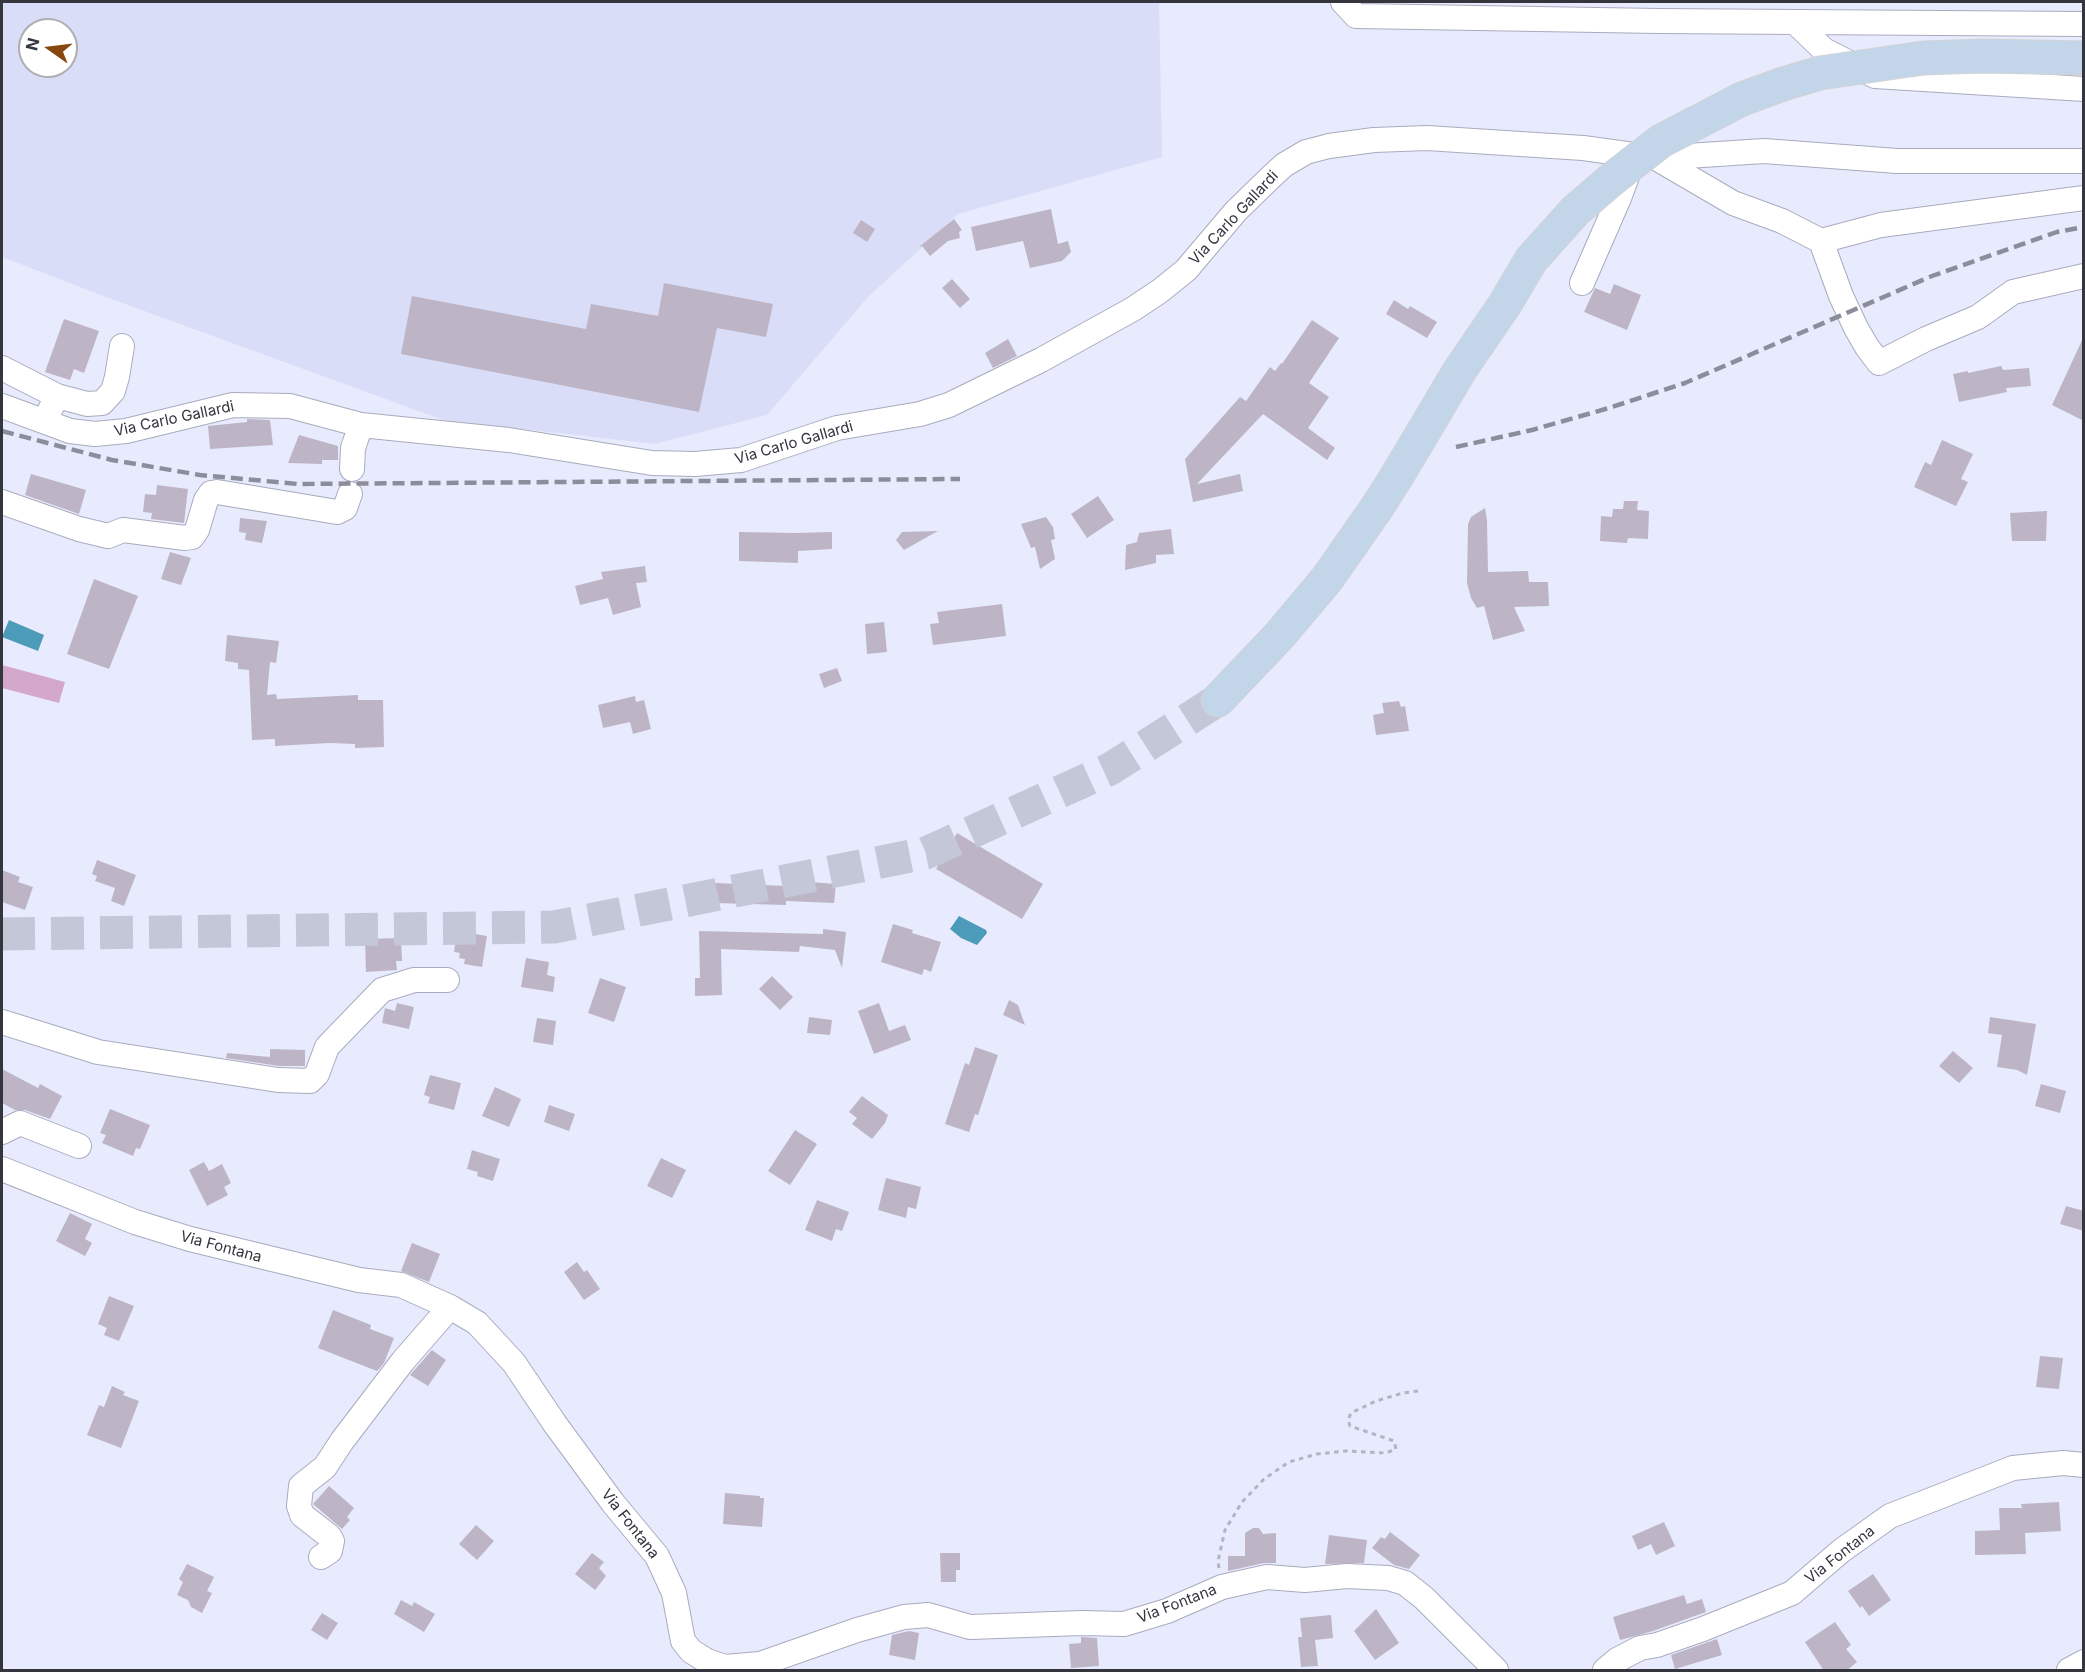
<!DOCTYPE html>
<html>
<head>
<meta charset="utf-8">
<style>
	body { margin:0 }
	#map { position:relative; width:2085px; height:1672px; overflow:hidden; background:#e8ebfe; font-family:Inter,sans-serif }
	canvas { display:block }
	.frame { position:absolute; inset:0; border:3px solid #34353d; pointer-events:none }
	.north { position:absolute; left:18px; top:18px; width:60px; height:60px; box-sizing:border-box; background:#fff; border:2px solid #aeaeb1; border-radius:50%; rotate:284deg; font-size:16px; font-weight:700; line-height:24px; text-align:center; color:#34353d }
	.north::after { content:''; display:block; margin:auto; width:21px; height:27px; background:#86460e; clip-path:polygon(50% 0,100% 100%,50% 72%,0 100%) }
</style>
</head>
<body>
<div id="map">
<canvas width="2085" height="1672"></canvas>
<div class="frame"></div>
<div class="north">N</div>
</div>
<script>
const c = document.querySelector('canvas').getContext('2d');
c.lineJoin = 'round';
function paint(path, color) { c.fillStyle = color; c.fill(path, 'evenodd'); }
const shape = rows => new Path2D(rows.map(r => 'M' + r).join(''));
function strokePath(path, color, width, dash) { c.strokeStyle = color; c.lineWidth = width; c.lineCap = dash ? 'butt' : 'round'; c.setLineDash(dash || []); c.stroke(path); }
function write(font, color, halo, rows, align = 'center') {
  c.font = font + ' Inter,sans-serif'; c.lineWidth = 4.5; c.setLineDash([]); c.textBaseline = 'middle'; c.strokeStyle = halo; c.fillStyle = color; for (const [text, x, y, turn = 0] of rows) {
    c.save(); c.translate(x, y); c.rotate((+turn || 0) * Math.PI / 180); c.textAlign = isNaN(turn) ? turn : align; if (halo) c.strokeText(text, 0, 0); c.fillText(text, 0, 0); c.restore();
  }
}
const built = shape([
	[2,2,1159,2,1162,157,958,214,868,297,767,415,655,444,443,420,106,297,2,257],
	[30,30,66,30,66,66,30,66]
]);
const green = shape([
	[2,665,65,682,59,703,2,688]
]);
const water = shape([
	[9,620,44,635,38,651,2,637],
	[959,916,986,930,987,933,977,945,961,938,950,929]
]);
const building = shape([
	[1051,209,1058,244,1068,241,1071,252,1062,261,1030,268,1023,241,976,251,971,227],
	[954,219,962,230,959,232,960,238,948,241,930,256,922,246,919,247],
	[861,220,875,229,867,242,853,233],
	[952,279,970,299,960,308,942,288],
	[664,283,773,304,766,337,717,328,699,412,401,354,412,296,586,329,591,304,658,316],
	[1614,284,1641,295,1627,330,1584,312,1595,288,1610,294],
	[1394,300,1408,309,1410,306,1437,322,1427,338,1386,314],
	[64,319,99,331,84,373,74,369,70,380,45,372],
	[1312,320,1339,338,1309,383,1329,397,1308,428,1335,448,1327,460,1263,414,1197,484,1240,474,1243,491,1193,502,1185,459,1240,397,1246,401,1270,367,1275,371,1281,363,1282,364],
	[2084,336,2084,421,2052,405],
	[1008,339,1017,356,993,368,985,353],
	[2001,366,2003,370,2029,368,2031,386,2006,388,2007,392,1959,402,1953,374,1968,371,1968,373],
	[247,419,270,420,273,445,210,449,208,426,247,422],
	[299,435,338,446,338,460,322,460,322,464,288,463],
	[1942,440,1973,454,1961,479,1968,482,1956,506,1914,487,1925,462,1931,465],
	[31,474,86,490,79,514,25,495],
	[157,485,188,489,184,523,151,519,152,513,143,512,145,494,156,495],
	[1098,496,1114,520,1087,538,1071,514],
	[1624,501,1638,501,1637,510,1649,511,1648,539,1628,538,1627,543,1600,541,1601,516,1612,517,1613,509,1623,509],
	[1485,508,1487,521,1488,572,1528,571,1529,582,1548,582,1549,606,1514,607,1525,631,1493,640,1484,606,1477,608,1471,598,1467,583,1468,524,1471,517],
	[2047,511,2046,541,2012,541,2010,513],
	[1046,517,1053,527,1055,539,1051,540,1055,559,1040,569,1035,547,1031,548,1021,524],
	[240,518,267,521,262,543,245,540,246,533,239,532],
	[1171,529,1174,554,1156,555,1156,563,1125,570,1126,545,1137,542,1139,533],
	[938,531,904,550,896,540,902,532],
	[739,532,795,533,832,532,832,549,798,551,798,563,739,561],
	[170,552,191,558,181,585,161,579],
	[645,566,647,582,636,583,641,607,613,615,608,598,580,605,575,586,603,579,601,572],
	[94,579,138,596,109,669,67,654],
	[1002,604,1006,636,933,645,930,624,939,623,937,612],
	[884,622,887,652,867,654,865,624],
	[227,635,279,641,276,663,270,662,267,695,276,694,277,699,358,695,358,700,383,700,384,747,355,748,355,744,330,743,275,746,275,739,252,740,249,670,238,669,238,663,225,661],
	[837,668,842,681,824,688,819,674],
	[635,696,636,702,644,700,651,729,633,734,630,722,603,728,598,705],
	[1399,701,1401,707,1405,706,1409,731,1376,735,1373,715,1384,713,1382,703],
	[957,833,1043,884,1022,919,936,869],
	[97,860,136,875,124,906,111,901,115,888,95,881,97,876,92,874],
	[2,870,20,877,18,882,33,887,25,910,2,902],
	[811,882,836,884,834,903,786,901,786,905,715,903,715,883,810,887],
	[893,924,913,930,912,933,941,942,931,972,924,969,922,975,881,962],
	[823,929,846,932,842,968,835,950,800,946,799,952,721,949,722,995,695,996,695,978,700,978,699,931,823,934],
	[457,931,487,936,482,967,464,964,465,959,459,958,460,953,454,952],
	[401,938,402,961,396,961,397,970,366,972,365,939],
	[526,958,549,962,547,975,555,977,553,992,521,987],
	[772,976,793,997,780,1010,759,989],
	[600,978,626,987,614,1022,588,1013],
	[1009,1000,1018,1005,1025,1025,1003,1015],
	[397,1003,414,1007,409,1029,382,1023,385,1008,395,1011],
	[879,1003,889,1031,905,1025,911,1040,874,1054,858,1011],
	[809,1017,832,1020,830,1035,807,1033],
	[1990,1017,2036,1024,2027,1075,2017,1070,1997,1067,2002,1035,1988,1033],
	[537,1018,556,1021,553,1045,533,1042],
	[975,1047,998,1055,978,1115,975,1114,969,1132,945,1124,965,1063,969,1065],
	[270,1049,305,1050,305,1066,279,1066,226,1058,227,1053,270,1057],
	[1953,1051,1973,1068,1959,1083,1939,1066],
	[2,1069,38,1088,40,1084,62,1096,50,1119,25,1110,15,1110,2,1103],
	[430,1075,461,1083,454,1110,428,1103,430,1097,424,1095],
	[2041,1084,2066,1091,2060,1113,2035,1106],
	[495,1087,521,1099,509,1127,482,1116],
	[862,1096,888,1115,885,1123,872,1139,852,1124,857,1118,849,1112],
	[549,1105,575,1114,569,1131,544,1122],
	[110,1109,150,1125,140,1149,136,1148,133,1156,102,1143,106,1135,100,1133],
	[795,1130,817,1144,790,1185,768,1171],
	[472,1150,500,1159,493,1181,477,1176,478,1172,467,1169],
	[661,1158,686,1170,672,1198,647,1186],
	[204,1162,209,1171,222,1164,231,1183,224,1187,228,1195,207,1206,189,1170],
	[886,1178,921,1187,916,1209,908,1207,906,1218,878,1210],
	[817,1200,849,1212,842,1231,836,1229,832,1241,805,1230],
	[2066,1206,2084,1211,2084,1231,2060,1224],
	[70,1213,92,1224,85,1239,92,1243,85,1256,56,1241],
	[412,1243,440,1254,429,1282,401,1271],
	[577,1262,584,1272,587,1270,600,1289,584,1300,564,1272],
	[109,1296,134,1306,119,1341,104,1335,107,1328,98,1324],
	[333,1310,371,1325,370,1329,394,1338,384,1363,377,1371,318,1348],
	[432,1350,446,1360,428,1386,410,1375],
	[2040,1356,2063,1358,2059,1389,2036,1387],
	[112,1386,125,1392,123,1395,139,1401,121,1448,87,1435,99,1405,104,1407],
	[329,1486,354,1508,347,1517,350,1520,342,1529,313,1504],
	[725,1493,760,1496,760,1498,764,1498,762,1527,723,1524],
	[2059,1502,2061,1531,2025,1533,2026,1554,1975,1555,1975,1531,2000,1530,1999,1508,2022,1508,2021,1504],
	[1664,1522,1675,1546,1656,1555,1651,1544,1638,1550,1632,1536],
	[476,1525,494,1541,477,1560,459,1544],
	[1253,1528,1259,1528,1263,1534,1276,1533,1276,1563,1264,1563,1228,1571,1228,1556,1245,1556,1245,1533],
	[1390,1532,1420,1555,1409,1569,1394,1565,1372,1548,1381,1537,1385,1539],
	[1329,1535,1367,1540,1364,1563,1325,1564],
	[592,1553,604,1562,599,1568,606,1576,595,1590,575,1574],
	[940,1553,960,1553,960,1570,956,1570,956,1582,941,1582],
	[187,1564,214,1577,207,1591,212,1593,202,1613,191,1607,188,1600,177,1595,183,1582,179,1579],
	[1873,1574,1891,1600,1869,1616,1862,1606,1860,1608,1848,1591],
	[1684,1595,1687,1604,1702,1599,1706,1612,1653,1631,1620,1640,1613,1617],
	[401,1600,412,1606,414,1602,435,1614,424,1632,394,1614],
	[1376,1609,1399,1643,1375,1660,1354,1631],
	[322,1613,338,1623,327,1640,311,1630],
	[1331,1615,1333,1638,1315,1640,1318,1666,1301,1667,1298,1637,1302,1637,1300,1618],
	[1835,1622,1851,1645,1846,1649,1857,1662,1846,1671,1824,1671,1805,1642],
	[909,1631,919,1633,915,1660,889,1655,892,1635],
	[1081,1637,1097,1638,1099,1666,1071,1668,1069,1644,1081,1643],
	[1717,1639,1722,1655,1675,1669,1671,1655]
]);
const highwayTunnel = shape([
	[2,934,554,927,926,853,1110,769,1218,700]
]);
const path = shape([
	[1219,1568,1218,1561,1225,1530,1242,1502,1264,1479,1289,1462,1317,1454,1346,1451,1386,1453,1396,1449,1394,1441,1350,1426,1348,1420,1351,1413,1376,1401,1403,1393,1418,1391]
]);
const minor = shape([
	[1343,2,1356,16,1658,21,2084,24],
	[1795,22,1824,50,1875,76,2084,89],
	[1656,158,1733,203,1782,221,1821,241,1841,296,1856,328,1867,347,1879,363,1926,339,1978,317,2013,292,2084,276],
	[1821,241,1881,225,2084,198],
	[1582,283,1619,198,1632,163],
	[2,368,57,396,50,410],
	[57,396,87,404,102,403,113,391,117,377,122,346],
	[2,406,70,431,95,434,126,431,233,405,290,406,361,425,509,440,652,463,695,464,741,460,837,428,920,414,949,405,1041,360,1133,309,1160,291,1186,270,1236,211,1272,176,1284,165,1306,152,1329,146,1374,140,1427,138,1583,148,1656,158,1764,151,1897,161,2084,161],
	[352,469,353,448,361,425],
	[2,502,79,529,108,536,123,530,185,538,192,537,197,530,206,500,211,493,217,492,337,512,345,508,350,494],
	[2,1022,98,1052,278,1080,310,1081,317,1074,327,1047,382,990,414,980,447,980],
	[2,1132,20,1123,79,1146],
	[2,1169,135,1222,190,1239,359,1280,401,1285,450,1307,477,1323,514,1363,555,1424,613,1503,657,1556,674,1593,683,1641,691,1651,707,1661,725,1667,760,1664,857,1630,904,1617,928,1615,970,1627,1082,1623,1124,1624,1167,1611,1222,1587,1267,1577,1305,1580,1347,1576,1388,1578,1405,1583,1424,1598,1496,1670],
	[321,1557,330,1551,332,1541,329,1536,302,1515,299,1506,301,1486,325,1467,342,1441,403,1361,450,1307],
	[1605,1670,1617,1660,1640,1648,1657,1645,1703,1629,1792,1593,1841,1551,1890,1516,2013,1468,2063,1463,2084,1465],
	[2069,1670,2084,1662]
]);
const highway = shape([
	[1218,700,1279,636,1327,579,1378,506,1397,476]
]);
const rail = shape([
	[2,431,112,460,200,475,298,484,960,479],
	[1456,447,1532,430,1609,408,1685,383,1932,276,2057,232,2084,227]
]);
const highwayBridge = shape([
	[1397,476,1460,370,1505,304,1531,260,1575,211,1611,180,1661,141,1742,99,1783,84,1820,73,1923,58,1983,56,2084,58]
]);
const streetNames = [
	["Via Carlo Gallardi",1234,218,-47],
	["Via Carlo Gallardi",174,419,-12],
	["Via Carlo Gallardi",794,443,-16],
	["Via Fontana",221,1247,15],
	["Via Fontana",630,1524,52],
	["Via Fontana",1840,1555,-38],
	["Via Fontana",1177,1604,-21]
];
paint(built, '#d9ddf7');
paint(green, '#d4a8cb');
paint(water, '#4c9cb9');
paint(building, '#bdb5c6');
strokePath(highwayTunnel, '#c4c7d7', 33, [33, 16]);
strokePath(minor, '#a9abbd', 26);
strokePath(highway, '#d2d3d4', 35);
strokePath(path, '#b1b4c3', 3, [4.5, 4.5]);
strokePath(minor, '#fff', 24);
strokePath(highway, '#c3d5e9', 33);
strokePath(rail, '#8c8d9b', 4.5, [12, 6]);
strokePath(highwayBridge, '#d2d3d4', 35, []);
strokePath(highwayBridge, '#c3d5e9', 33);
write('15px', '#34353d', '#fff', streetNames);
</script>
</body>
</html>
